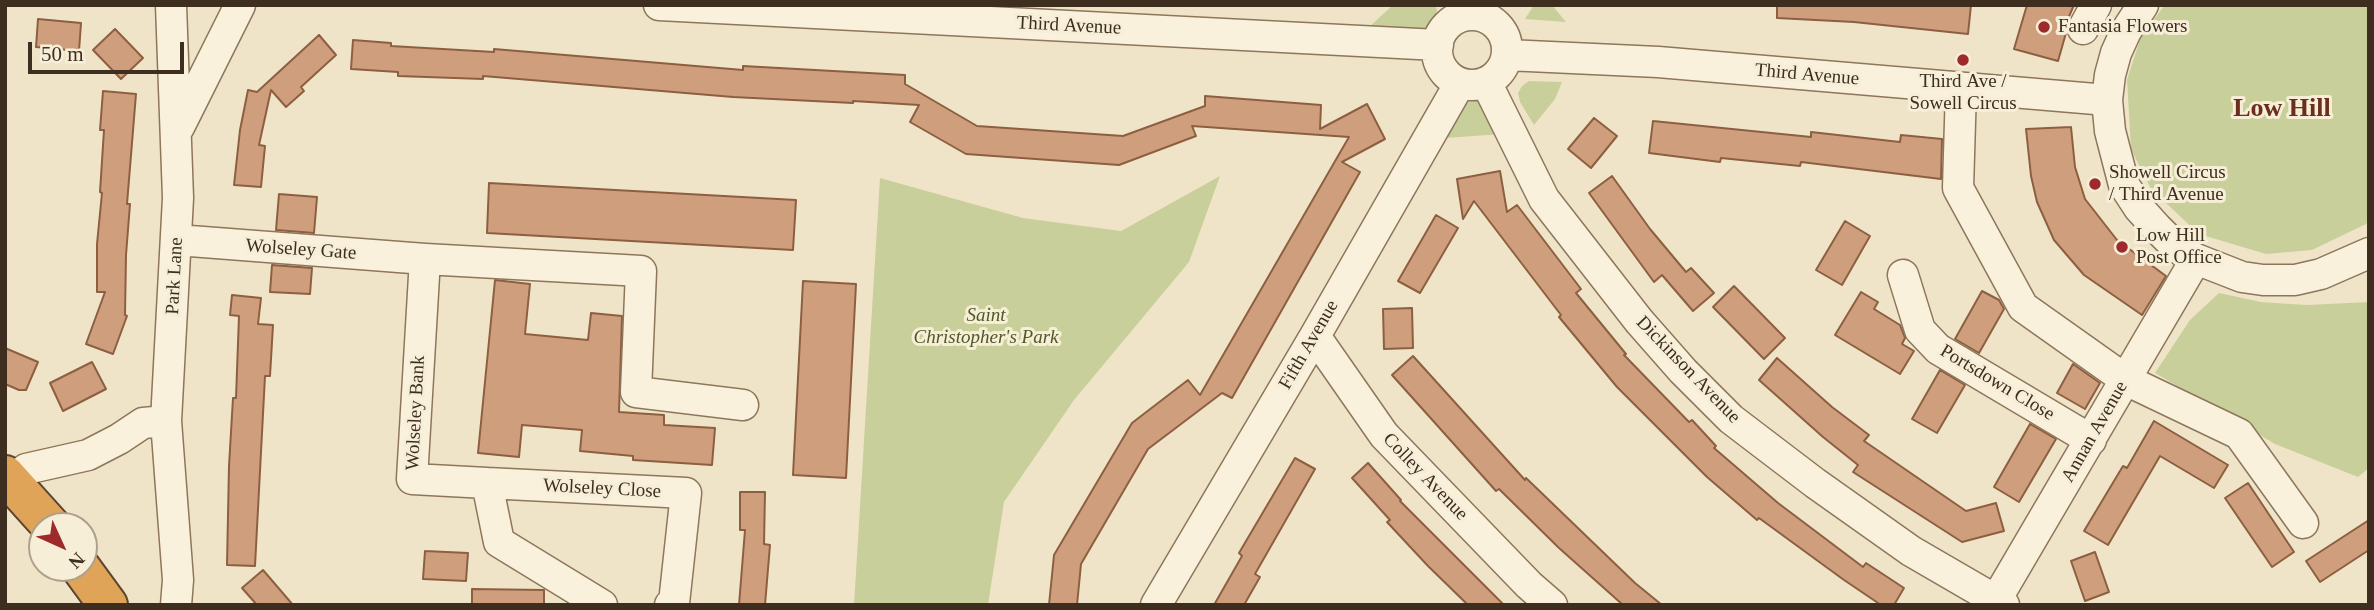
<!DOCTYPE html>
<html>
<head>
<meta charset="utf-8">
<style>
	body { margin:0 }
	#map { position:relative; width:2374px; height:610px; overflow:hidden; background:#f0e4c8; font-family:Georgia,serif }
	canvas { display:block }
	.frame { position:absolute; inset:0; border:7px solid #3d2e20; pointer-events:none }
	.north { position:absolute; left:28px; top:512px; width:70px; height:70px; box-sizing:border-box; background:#f7eed8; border:2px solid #ada18e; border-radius:50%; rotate:135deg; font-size:19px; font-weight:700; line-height:28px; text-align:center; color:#3d2e20 }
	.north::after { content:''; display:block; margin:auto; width:24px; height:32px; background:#9e2a2b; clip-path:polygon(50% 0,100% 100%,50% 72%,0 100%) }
	.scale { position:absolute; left:28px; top:42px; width:156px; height:32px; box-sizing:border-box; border:4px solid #3d2e20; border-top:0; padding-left:9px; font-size:21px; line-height:24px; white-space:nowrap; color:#3d2e20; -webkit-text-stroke:5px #f7eed8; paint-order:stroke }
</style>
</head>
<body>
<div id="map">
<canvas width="2374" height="610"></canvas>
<div class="frame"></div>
<div class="north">N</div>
<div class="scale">50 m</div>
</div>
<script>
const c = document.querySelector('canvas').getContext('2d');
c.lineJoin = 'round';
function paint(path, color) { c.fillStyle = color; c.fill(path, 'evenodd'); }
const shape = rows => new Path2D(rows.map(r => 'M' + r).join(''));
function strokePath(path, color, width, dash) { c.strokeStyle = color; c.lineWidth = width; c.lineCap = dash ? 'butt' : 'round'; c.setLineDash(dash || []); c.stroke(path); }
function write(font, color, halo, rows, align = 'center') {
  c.font = font + ' Georgia,serif'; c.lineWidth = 6; c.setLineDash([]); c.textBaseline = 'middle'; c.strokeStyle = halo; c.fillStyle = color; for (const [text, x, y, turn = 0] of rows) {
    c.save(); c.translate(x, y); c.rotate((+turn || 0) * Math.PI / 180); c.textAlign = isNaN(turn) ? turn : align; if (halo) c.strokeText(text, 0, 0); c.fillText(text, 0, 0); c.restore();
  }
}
const green = shape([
	[1393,5,1435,5,1437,10,1435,21,1427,28,1414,31,1369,27],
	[1534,5,1552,5,1566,22,1525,19],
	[2165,5,2369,5,2369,220,2366,224,2312,250,2266,254,2199,234,2151,189,2131,149,2127,80,2141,36],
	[1529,81,1562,82,1555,99,1534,125,1520,102,1518,93,1522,86],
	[1479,96,1502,134,1446,138,1464,105],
	[1220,176,1189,262,1074,400,1004,502,988,605,854,605,880,178,1023,218,1121,231],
	[2219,293,2261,302,2306,305,2369,302,2369,468,2358,477,2275,444,2155,373,2190,320]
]);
const building = shape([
	[1777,5,1971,5,1968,34,1854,22,1777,18,1777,5],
	[2027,5,2074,5,2067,21,2066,33,2058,61,2014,49,2027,5],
	[38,19,81,23,79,51,36,47,38,19],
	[115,29,143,58,121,79,93,50,115,29],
	[319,35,336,55,301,87,304,91,286,107,271,90,259,145,265,146,261,187,234,185,240,130,248,90,257,92,319,35],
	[353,40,391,43,391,46,494,52,494,49,743,70,743,66,905,75,905,84,977,126,1123,136,1205,106,1205,96,1321,105,1320,129,1367,104,1385,139,1342,162,1360,172,1232,398,1222,393,1148,449,1081,564,1077,605,1049,605,1054,555,1132,423,1188,380,1200,395,1349,137,1192,126,1196,136,1119,165,966,154,910,122,919,105,853,101,853,103,733,97,483,76,483,79,398,76,398,72,351,69,353,40],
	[103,91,136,94,127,204,130,204,126,255,125,315,127,316,113,354,86,344,105,292,97,292,97,244,102,193,100,192,104,130,100,130,103,91],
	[1594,118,1617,136,1591,168,1568,149,1594,118],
	[1653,121,1811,137,1811,132,1900,142,1901,135,1942,139,1941,179,1801,162,1800,166,1721,158,1720,162,1649,153,1653,121],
	[2071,127,2075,167,2085,199,2117,240,2166,276,2142,315,2084,275,2054,240,2037,202,2031,176,2026,129,2071,127],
	[1500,171,1507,212,1517,205,1581,289,1576,293,1626,354,1624,355,1689,422,1692,420,1716,446,1714,448,1778,503,1863,567,1866,563,1904,588,1894,605,1881,605,1844,580,1759,518,1757,520,1707,477,1617,387,1559,317,1561,315,1474,201,1463,219,1457,179,1500,171],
	[1612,176,1650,229,1686,272,1691,268,1714,293,1693,311,1662,275,1654,282,1589,193,1612,176],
	[489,183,796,200,793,250,487,233,489,183],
	[279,194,317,197,314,233,276,230,279,194],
	[1436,215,1458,228,1420,293,1398,281,1436,215],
	[1845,221,1870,236,1842,285,1816,270,1845,221],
	[272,265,312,268,310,294,270,292,272,265],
	[495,280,530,284,525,334,588,340,591,313,622,316,619,412,664,415,664,425,715,428,712,465,633,460,633,456,580,451,582,430,522,425,519,457,478,453,495,280],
	[803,281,856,284,846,478,793,475,803,281],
	[1734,286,1785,338,1764,359,1713,307,1734,286],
	[1982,291,1999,300,2004,309,1979,353,1955,339,1982,291],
	[1861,292,1878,302,1874,309,1900,325,1905,338,1902,344,1914,351,1900,374,1835,335,1861,292],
	[232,295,261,298,258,324,273,325,270,376,265,376,255,566,227,565,229,466,233,398,236,398,239,316,230,315,232,295],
	[1412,308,1413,348,1384,349,1383,309,1412,308],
	[5,348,38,362,26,390,19,390,5,384,5,348],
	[1413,356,1525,480,1526,478,1635,583,1662,605,1623,605,1559,548,1499,489,1496,491,1392,375,1413,356],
	[1777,358,1832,407,1869,435,1864,441,1966,511,1996,503,2004,531,1962,542,1853,472,1858,465,1823,437,1759,380,1777,358],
	[92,362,106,389,63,411,50,383,92,362],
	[2073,364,2100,383,2085,409,2057,393,2073,364],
	[1940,370,1965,385,1937,433,1912,419,1940,370],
	[2154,421,2228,465,2214,488,2160,456,2108,545,2084,531,2123,466,2127,468,2154,421],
	[2030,424,2056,439,2019,502,1994,487,2030,424],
	[1295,458,1315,469,1255,574,1260,577,1244,605,1214,605,1242,556,1239,553,1295,458],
	[1368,463,1401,500,1400,501,1504,605,1468,605,1428,566,1387,522,1390,520,1352,478,1368,463],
	[2248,483,2294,552,2272,567,2225,498,2248,483],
	[740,492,765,492,764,544,770,545,765,605,739,605,745,530,740,530,740,492],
	[2369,520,2369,550,2320,582,2306,561,2369,520],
	[425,551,468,553,466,581,423,579,425,551],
	[2095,552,2109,592,2085,601,2071,561,2095,552],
	[263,570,293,605,257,605,242,588,263,570],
	[472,589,544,590,544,605,472,605,472,589]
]);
const minor = shape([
	[171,5,178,198,166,421,178,580,176,605],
	[659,5,1438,45],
	[2143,5,2126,31,2116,53,2110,75,2107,100,2110,131,2124,185,2139,208,2157,228,2176,247,2196,259,2242,277,2263,280,2295,280,2321,274,2369,253],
	'1437 50a35 35 0 1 1 70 0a35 35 0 1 1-70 0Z',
	[2083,29,2096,5],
	[1507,55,1658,62,2107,100],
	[1486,82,1544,199,1639,321,1683,371,1731,419,1815,483,1911,551,2004,605],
	[1961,89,1958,188,2023,307,2126,380,2239,434,2303,523],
	[179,127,240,5],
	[177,240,425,259,641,271,636,392,743,405],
	[425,259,412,479,487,483,499,542,602,605],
	[1903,275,1920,330,1938,349,2091,440],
	[1315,336,1384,435,1529,585,1552,605],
	[12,481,26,469,88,455,119,439,143,423,166,421],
	[487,483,686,493,674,603,670,605],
	[1156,605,1315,336,1460,83],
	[1993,605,2196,259]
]);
const highway = shape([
	[5,475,51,526],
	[81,568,108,605]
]);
const markers = [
	[2044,27,7,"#9e2a2b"],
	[1963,60,7,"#9e2a2b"],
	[2095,184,7,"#9e2a2b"],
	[2122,247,7,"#9e2a2b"]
];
const streetNames = [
	["Third Avenue",1069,26,3],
	["Third Avenue",1807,75,5],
	["Wolseley Gate",301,250,4],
	["Park Lane",175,276,-87],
	["Fifth Avenue",1309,345,-60],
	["Dickinson Avenue",1688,370,46],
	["Portsdown Close",1997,383,31],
	["Wolseley Bank",416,413,-87],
	["Annan Avenue",2095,432,-60],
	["Colley Avenue",1425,477,46],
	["Wolseley Close",602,489,3]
];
const poiNames = [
	["Fantasia Flowers",2058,27],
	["Third Ave /",1963,82,"center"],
	["Sowell Circus",1963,104,"center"],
	["Showell Circus",2109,173],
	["/ Third Avenue",2109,195],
	["Low Hill",2136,236],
	["Post Office",2136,258]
];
const parkNames = [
	["Saint",986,316],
	["Christopher's Park",986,338]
];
const districtNames = [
	["Low Hill",2282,109]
];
paint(green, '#c9cf9b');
paint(building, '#cf9f7d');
strokePath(building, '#8d5f41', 2);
strokePath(minor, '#8d765c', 33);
strokePath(highway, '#5b4430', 42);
strokePath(minor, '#faf1dc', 30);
strokePath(highway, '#e0a458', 38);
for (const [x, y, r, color] of markers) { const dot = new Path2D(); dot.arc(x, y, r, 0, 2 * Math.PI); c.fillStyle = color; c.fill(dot); strokePath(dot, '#f7eed8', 2.5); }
write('19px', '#3d2e20', '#f7eed8', streetNames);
write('19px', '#3d2e20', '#f7eed8', poiNames, 'left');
write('italic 19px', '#4d5a26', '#f7eed8', parkNames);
write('bold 26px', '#6b2e1e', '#f7eed8', districtNames);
</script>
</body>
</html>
